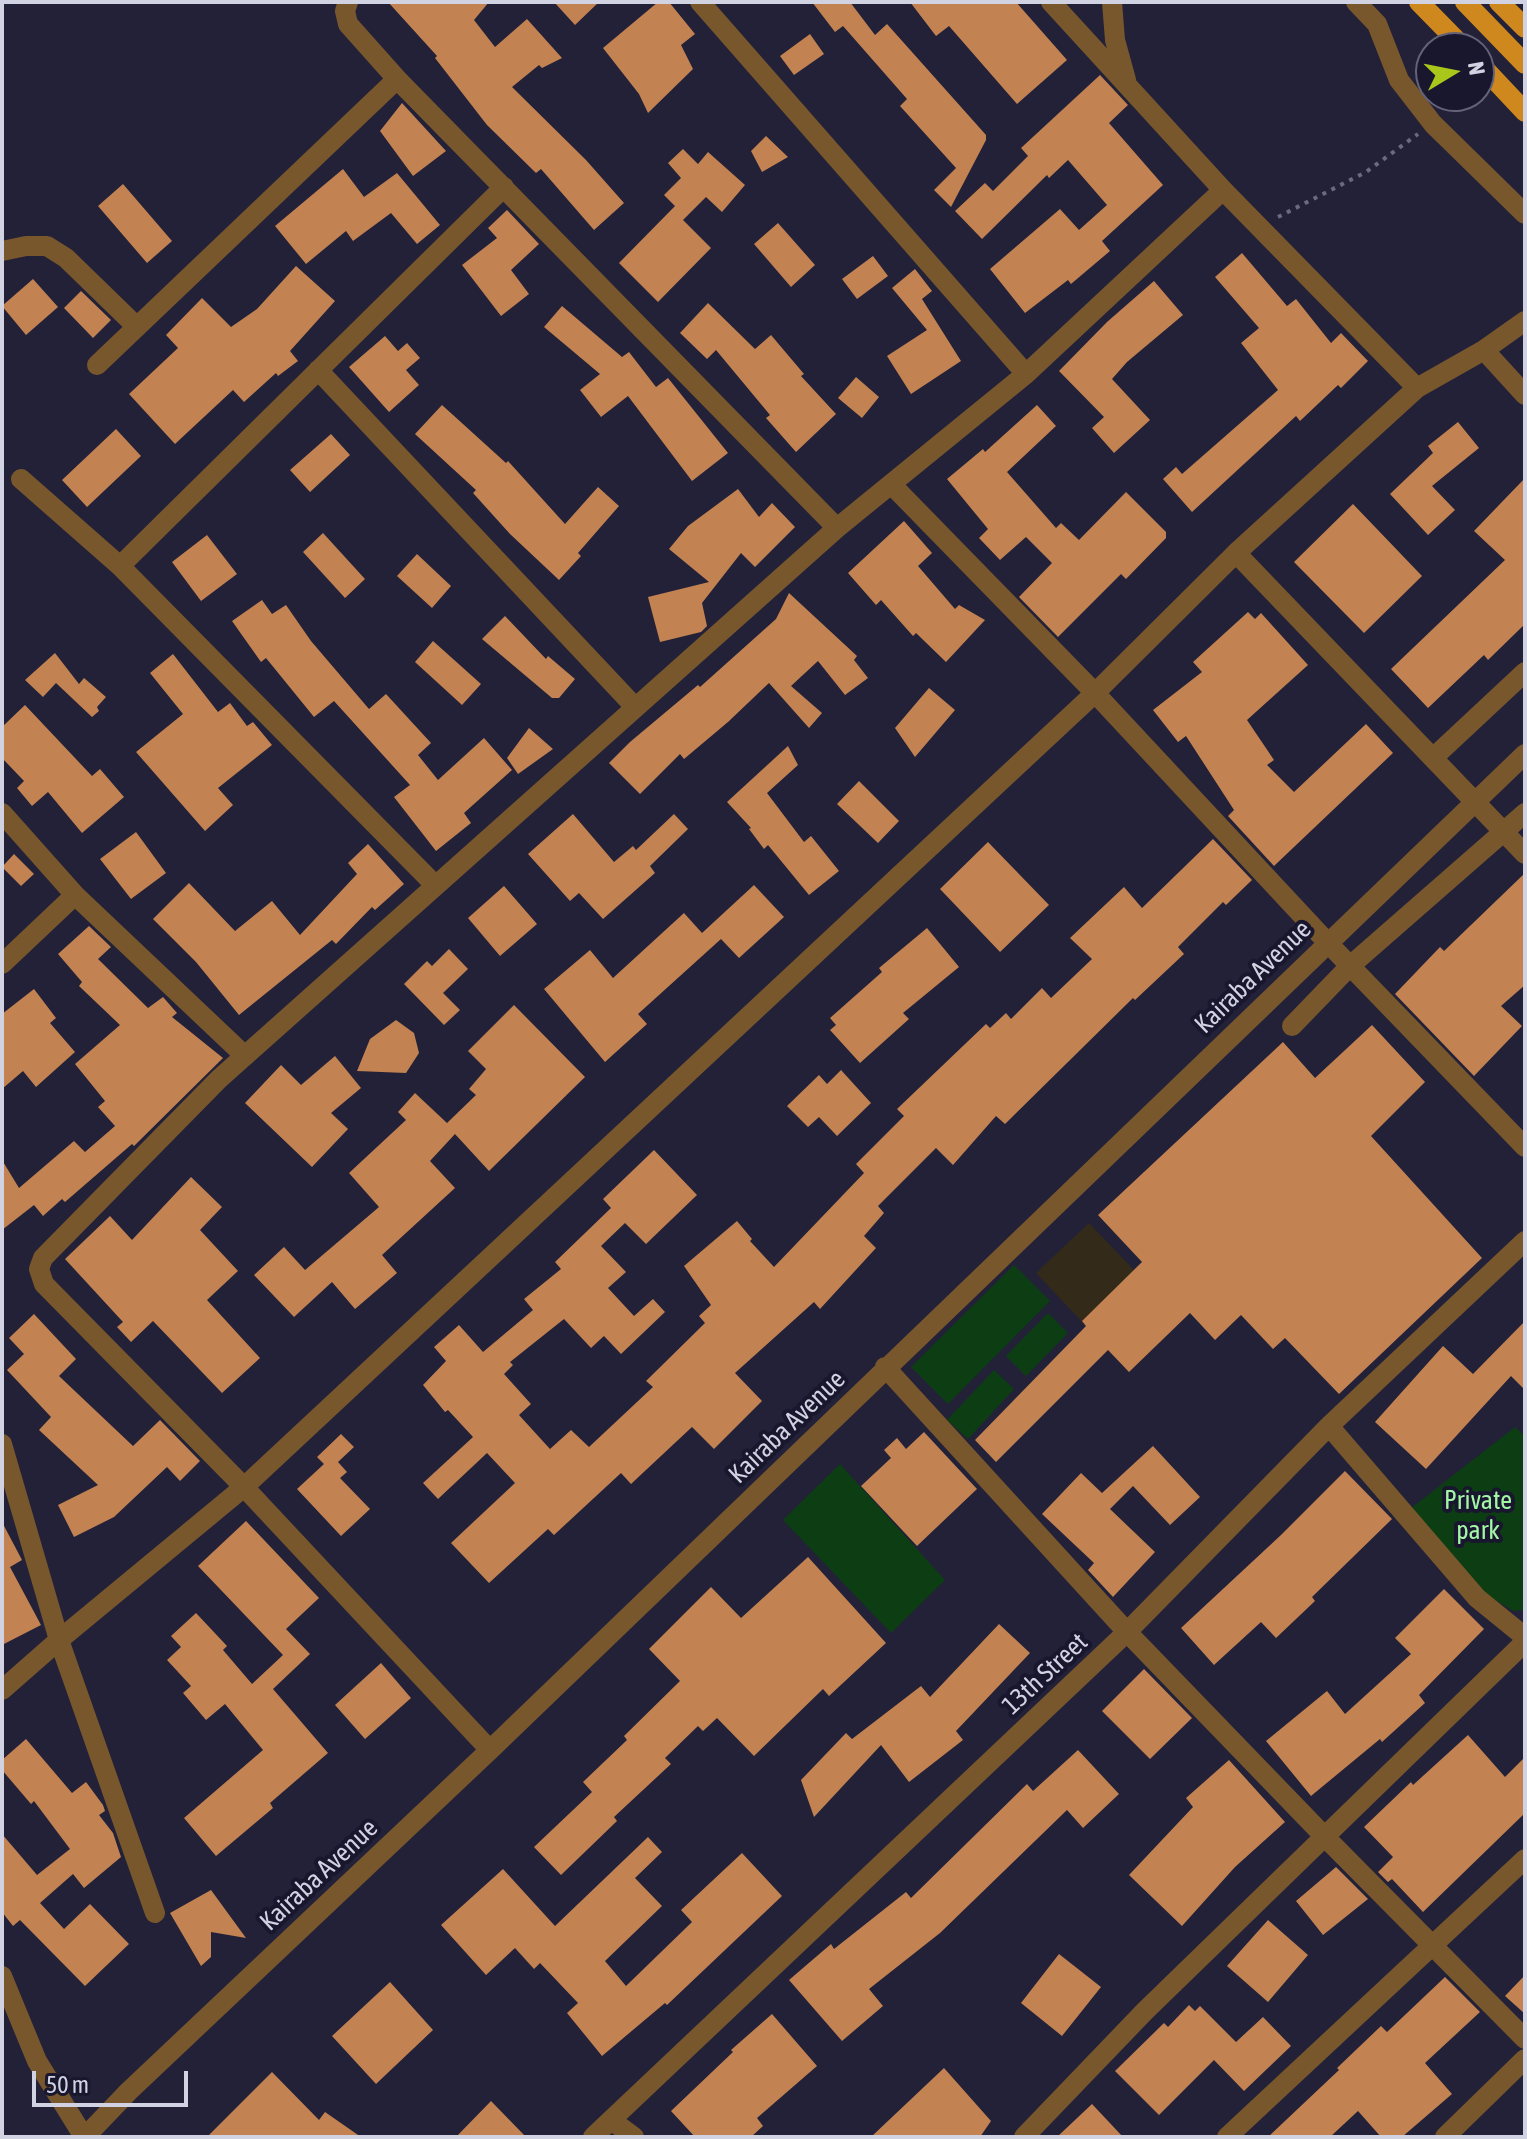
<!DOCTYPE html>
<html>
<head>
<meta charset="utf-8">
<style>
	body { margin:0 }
	#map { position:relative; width:1527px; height:2139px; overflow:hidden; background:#222138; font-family:"Asap Condensed",sans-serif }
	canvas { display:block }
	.frame { position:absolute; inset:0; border:4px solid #d1d2e2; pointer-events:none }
	.north { position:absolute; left:1415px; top:32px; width:80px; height:80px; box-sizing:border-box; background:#19172e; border:2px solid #636276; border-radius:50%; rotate:80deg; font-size:22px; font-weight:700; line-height:32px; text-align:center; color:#d1d2e2 }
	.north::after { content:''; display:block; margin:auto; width:28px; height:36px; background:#a9c71b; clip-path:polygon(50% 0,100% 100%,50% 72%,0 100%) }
	.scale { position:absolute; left:32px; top:2071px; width:156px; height:36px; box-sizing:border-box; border:4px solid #d1d2e2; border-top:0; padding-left:10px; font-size:24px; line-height:28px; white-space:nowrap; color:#d1d2e2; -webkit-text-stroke:6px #19172e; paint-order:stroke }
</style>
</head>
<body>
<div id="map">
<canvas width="1527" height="2139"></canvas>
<div class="frame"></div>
<div class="north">N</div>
<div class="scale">50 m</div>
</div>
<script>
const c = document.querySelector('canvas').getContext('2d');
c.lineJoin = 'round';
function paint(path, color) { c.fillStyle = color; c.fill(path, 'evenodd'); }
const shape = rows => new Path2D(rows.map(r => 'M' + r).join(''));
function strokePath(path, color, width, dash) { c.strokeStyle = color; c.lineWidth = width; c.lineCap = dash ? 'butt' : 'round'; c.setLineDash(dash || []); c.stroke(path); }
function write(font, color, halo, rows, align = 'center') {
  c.font = font + ' "Asap Condensed",sans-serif'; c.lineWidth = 8; c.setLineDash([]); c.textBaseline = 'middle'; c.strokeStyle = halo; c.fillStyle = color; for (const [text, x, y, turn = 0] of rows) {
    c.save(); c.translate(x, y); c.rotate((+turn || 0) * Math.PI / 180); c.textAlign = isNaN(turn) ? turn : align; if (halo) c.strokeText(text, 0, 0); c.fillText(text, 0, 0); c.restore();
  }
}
const education = shape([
	[1089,1223,1182,1320,1129,1372,1036,1273]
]);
const green = shape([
	[1014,1265,1050,1301,948,1404,911,1367],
	[1048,1313,1068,1333,1026,1376,1006,1356],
	[994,1370,1014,1389,968,1439,947,1420],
	[1515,1427,1525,1436,1525,1610,1513,1611,1484,1593,1410,1509],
	[840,1464,945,1580,891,1633,783,1520]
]);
const building = shape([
	[388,2,489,2,474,20,495,47,527,19,562,58,542,68,539,65,512,87,586,160,624,203,594,230,541,169,536,173,487,125,435,58,437,56],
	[554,2,599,2,575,25],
	[658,2,669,2,695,34,681,45,693,69,648,113,639,94,603,48],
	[812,2,850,2,875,35,887,24,986,135,986,140,951,207,934,190,956,168,900,106,907,99,843,26,835,32],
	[910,2,1016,2,1067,60,1017,104,949,26,936,36],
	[810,34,824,54,794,75,780,56],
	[1100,75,1128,105,1109,123,1163,185,1102,241,1110,251,1071,284,1068,280,1025,313,990,269,1060,209,1079,230,1107,205,1068,160,1049,178,1047,175,982,239,955,211,985,183,993,191,1028,156,1021,148],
	[402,103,446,151,413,176,380,131],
	[766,136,788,157,762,172,751,151],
	[683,149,698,164,708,152,745,185,722,212,706,197,683,220,711,248,658,302,619,263,675,206,664,195,681,178,668,163],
	[343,169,364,197,397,173,440,225,417,244,391,213,353,241,346,231,306,264,275,226],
	[123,184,172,241,147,263,98,206],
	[507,210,539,244,511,270,529,294,501,316,462,265,497,238,488,228],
	[778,223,815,265,791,287,754,244],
	[1242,253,1287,306,1296,299,1331,343,1341,333,1368,361,1341,388,1338,385,1300,421,1296,416,1192,512,1163,479,1176,467,1182,474,1278,390,1241,343,1259,328,1215,277],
	[873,256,888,276,857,299,842,279],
	[296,266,335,301,290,351,298,361,278,376,276,373,244,402,233,390,175,444,129,394,178,348,166,335,202,298,231,327,257,309],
	[915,269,932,291,922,299,961,361,911,394,887,356,927,330,892,288],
	[33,279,58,307,26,335,2,306],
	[1154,281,1183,315,1127,362,1112,379,1150,420,1114,453,1092,428,1104,417,1059,371,1107,322],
	[81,291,111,320,93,338,64,308],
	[708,303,755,349,771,335,804,374,801,376,836,414,796,452,766,418,770,415,716,350,707,359,680,333],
	[562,306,622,357,629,352,656,387,668,378,728,453,692,481,628,396,601,417,580,390,600,374,544,327],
	[385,336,398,351,407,343,420,358,406,370,419,385,389,412,349,367],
	[856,377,879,397,862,418,838,398],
	[442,405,506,463,508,461,565,524,598,487,619,506,578,553,581,556,559,580,510,534,473,493,476,490,415,434],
	[1037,405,1056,426,1007,472,1056,528,1061,523,1079,540,1126,492,1166,532,1166,538,1126,579,1121,574,1058,637,1019,597,1052,563,1026,537,1000,560,979,538,988,529,947,479,983,449,985,452],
	[1458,422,1479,448,1432,486,1455,510,1428,535,1390,494,1433,453,1428,446],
	[116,429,141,456,87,507,62,480],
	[331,434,350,455,310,492,290,470],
	[1525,478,1525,624,1488,660,1484,655,1428,708,1391,669,1505,560,1474,531],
	[738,489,759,517,772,503,795,527,755,567,741,553,702,603,707,626,701,632,660,642,648,597,709,582,669,549,688,526],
	[1353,504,1422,576,1364,633,1294,562],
	[904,521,932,553,918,566,955,609,959,605,985,620,946,662,916,633,913,636,881,600,876,605,848,573],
	[323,533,365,579,345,598,303,552],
	[207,535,237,574,201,601,172,562],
	[417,554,451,586,432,608,397,576],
	[789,593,857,656,854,660,868,678,845,695,818,661,791,686,822,713,809,728,769,683,728,722,684,759,680,754,640,794,609,763,630,742,698,685,700,687,776,619],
	[262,600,272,614,286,605,311,641,369,709,386,694,431,743,418,755,438,780,484,738,512,770,464,813,471,823,436,851,394,797,410,785,334,701,314,717,266,658,261,662,232,621],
	[1248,612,1255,619,1261,613,1308,665,1247,720,1274,760,1267,765,1294,792,1366,724,1393,753,1274,866,1228,816,1234,810,1186,736,1178,742,1153,710,1202,672,1193,662],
	[505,616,546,659,548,656,575,679,559,698,552,698,482,639],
	[433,641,481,684,462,705,415,662],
	[55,653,79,684,84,678,106,697,97,707,99,711,92,717,56,683,43,697,25,680],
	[173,654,218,712,230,703,247,726,253,722,272,745,218,788,233,805,205,831,136,752,183,714,150,673],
	[929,688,955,710,915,757,895,728],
	[25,705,92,776,100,769,124,797,82,833,48,792,32,806,17,788,24,781,2,758,2,727],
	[529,728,553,749,518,774,507,758],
	[788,746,798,765,767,793,804,842,811,836,839,871,809,895,768,845,764,849,749,829,751,828,727,802],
	[859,781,899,821,878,843,837,804],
	[573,814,614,862,633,846,636,850,674,814,688,829,650,866,655,873,603,919,579,893,570,901,528,854],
	[136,832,166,873,131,899,100,859],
	[1213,839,1252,880,1226,905,1223,902,1178,947,1184,954,1135,1000,1133,998,1005,1124,996,1116,953,1165,936,1148,878,1206,884,1213,864,1236,876,1248,820,1309,814,1302,735,1373,762,1401,714,1449,692,1427,631,1484,621,1473,554,1535,548,1529,489,1583,451,1543,515,1483,487,1453,438,1499,423,1483,473,1437,448,1410,445,1412,423,1385,446,1361,434,1347,459,1325,483,1352,533,1310,524,1299,561,1269,555,1262,611,1208,603,1199,654,1150,697,1195,646,1244,625,1223,601,1246,626,1272,608,1288,634,1316,653,1299,665,1312,621,1354,604,1336,591,1348,564,1319,510,1362,513,1365,504,1374,531,1404,519,1415,550,1449,571,1430,589,1447,653,1387,646,1381,705,1323,699,1316,711,1305,684,1266,737,1221,752,1239,750,1241,774,1267,864,1173,856,1164,904,1116,897,1109,986,1024,990,1028,1006,1013,1011,1019,1042,988,1051,998,1092,959,1070,938,1124,887,1142,908],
	[988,842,1049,905,1000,952,940,889],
	[368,844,404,884,375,910,372,907,336,944,332,940,239,1015,196,962,153,919,189,883,235,931,272,901,300,935,357,874,348,863],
	[14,854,34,874,21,886,2,867],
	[1525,873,1525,985,1501,1006,1522,1026,1474,1076,1395,994,1440,947,1444,951],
	[754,885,784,917,739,958,721,939,638,1014,647,1024,605,1062,544,989,590,950,613,978,684,913,702,933],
	[504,886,537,924,500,956,468,918],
	[89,926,111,947,98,959,148,1008,163,997,177,1013,172,1017,223,1058,134,1146,132,1144,65,1202,62,1199,43,1216,34,1205,2,1230,2,1160,19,1188,74,1141,85,1152,115,1126,98,1107,105,1101,75,1064,120,1025,79,986,82,982,58,954],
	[927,928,959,967,903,1013,909,1019,860,1063,830,1030,836,1025,830,1018,882,972,879,968],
	[449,949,468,969,443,993,460,1010,444,1025,404,984,427,961,432,966],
	[34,989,56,1018,50,1023,75,1052,36,1087,23,1071,2,1089,2,1014],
	[514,1005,585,1077,489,1171,455,1134,430,1161,455,1188,382,1255,397,1273,355,1309,332,1282,294,1317,254,1275,284,1247,305,1270,379,1207,349,1173,406,1120,398,1112,415,1093,447,1123,476,1095,469,1089,486,1069,468,1051],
	[396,1020,414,1033,419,1053,406,1073,357,1071,370,1039],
	[1372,1025,1425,1082,1371,1136,1482,1258,1339,1394,1285,1338,1273,1349,1241,1315,1215,1340,1190,1313,1129,1372,1108,1350,996,1462,975,1440,1086,1326,1082,1321,1142,1262,1098,1215,1283,1042,1315,1078],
	[335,1056,361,1088,331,1113,348,1129,312,1167,245,1103,281,1065,301,1085],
	[841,1070,871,1103,837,1136,819,1117,808,1127,787,1106,819,1075,827,1084],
	[191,1177,222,1207,200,1230,238,1271,207,1300,260,1358,222,1393,153,1321,131,1342,117,1327,123,1322,65,1259,110,1216,132,1240],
	[34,1314,76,1359,59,1376,133,1446,160,1420,200,1461,180,1481,167,1467,114,1517,74,1537,58,1505,98,1485,39,1430,51,1417,7,1370,24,1354,9,1338],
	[1525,1321,1525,1390,1511,1376,1426,1469,1375,1422,1443,1346,1473,1374],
	[924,1432,977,1489,917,1546,861,1486,891,1458,884,1450,897,1438,906,1449],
	[341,1434,354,1447,338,1462,347,1472,340,1478,370,1509,341,1536,297,1489,324,1464,317,1457],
	[1153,1446,1200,1497,1170,1525,1133,1486,1110,1509,1155,1552,1113,1597,1088,1570,1094,1563,1042,1514,1081,1473,1102,1493],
	[1345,1471,1392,1519,1312,1597,1315,1601,1276,1638,1261,1622,1214,1665,1181,1628,1281,1535],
	[246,1521,319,1598,286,1629,310,1654,273,1689,328,1753,270,1803,273,1808,216,1856,184,1818,263,1750,225,1704,206,1720,183,1693,191,1686,167,1660,181,1647,171,1636,196,1613,227,1646,223,1650,252,1684,283,1655,198,1566],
	[2,1522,22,1560,10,1567,41,1625,2,1645],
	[808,1557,886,1643,829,1696,823,1689,754,1756,717,1718,703,1731,698,1726,665,1758,671,1764,614,1817,617,1821,561,1875,534,1847,592,1792,583,1782,627,1740,624,1736,680,1681,649,1649,711,1587,741,1618],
	[1444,1589,1484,1629,1419,1695,1425,1703,1382,1742,1380,1739,1311,1796,1266,1741,1327,1691,1345,1714,1411,1654,1395,1638],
	[999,1624,1030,1653,956,1731,963,1740,909,1782,881,1745,814,1817,801,1780,846,1733,852,1739,921,1686,930,1697],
	[381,1663,411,1698,365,1739,335,1705],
	[1144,1669,1192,1718,1150,1759,1102,1711],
	[1468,1735,1505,1777,1525,1757,1525,1813,1423,1912,1392,1879,1388,1882,1378,1872,1393,1857,1364,1827,1411,1782,1413,1785],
	[26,1739,72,1793,86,1782,103,1805,105,1811,99,1815,113,1833,121,1857,84,1888,73,1874,40,1903,64,1929,90,1904,129,1944,85,1986,20,1920,13,1926,2,1912,2,1834,37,1875,70,1849,34,1801,31,1804,2,1770,2,1760],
	[1078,1750,1119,1794,1083,1828,1067,1810,940,1933,869,1989,883,2006,842,2041,789,1980,831,1944,834,1949,906,1892,911,1898,1027,1784,1033,1791],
	[1229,1760,1285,1822,1235,1867,1182,1926,1129,1875,1193,1807,1186,1798],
	[648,1837,662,1852,635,1878,662,1906,605,1961,626,1986,692,1922,681,1910,742,1853,782,1896,667,2005,665,2003,602,2056,567,2013,578,2003,540,1963,534,1969,515,1948,486,1975,441,1925,503,1869,555,1926],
	[1336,1867,1368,1899,1323,1935,1296,1901],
	[211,1890,246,1938,211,1932,211,1957,201,1966,170,1913],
	[1268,1920,1308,1955,1268,2002,1227,1966],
	[1059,1954,1101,1987,1062,2036,1021,2003],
	[1525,1975,1525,2014,1505,1996],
	[1445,1977,1480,2012,1425,2063,1452,2094,1402,2137,1381,2137,1358,2111,1330,2137,1268,2137,1339,2070,1337,2068,1381,2026,1387,2032],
	[390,1982,433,2030,376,2084,332,2036],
	[1189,2005,1195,2011,1200,2006,1236,2042,1263,2017,1291,2046,1244,2091,1214,2060,1159,2115,1115,2071,1164,2023,1168,2027],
	[772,2014,817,2066,757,2118,763,2126,751,2137,695,2137,671,2111,733,2052,731,2050],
	[944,2068,991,2121,980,2137,871,2137],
	[272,2072,319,2120,325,2112,361,2137,207,2137],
	[491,2101,526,2137,456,2137],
	[1092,2104,1123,2137,1057,2137]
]);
const path = shape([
	[1278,217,1366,172,1418,134]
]);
const minor = shape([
	[348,2,345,11,348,24,397,79,837,528],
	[700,2,1026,374],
	[1051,2,1223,190,1417,388],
	[1112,2,1115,40,1126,80],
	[1356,2,1377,24,1399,80,1433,124,1525,214],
	[2,251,26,246,47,246,66,258,137,327],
	[1484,350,1525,395],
	[97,365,397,79],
	[318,370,635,707],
	[21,479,120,566,435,885],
	[891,484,1095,693,1327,942,1525,1147],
	[1236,553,1525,854],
	[120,566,504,187],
	[1434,757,1525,672],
	[2,813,75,895,245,1056],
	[2,964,75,895],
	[1292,1026,1350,966,1525,813],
	[885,1367,1127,1632,1325,1837,1525,2039],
	[1329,1426,1477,1598,1525,1637],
	[2,1444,59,1640,155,1913],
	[2,1690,59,1640,244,1487,1095,693,1236,553,1417,388,1484,350,1525,321],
	[490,1750,244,1487,44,1284,39,1269,43,1258,219,1079,837,528,1026,374,1223,190],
	[2,1976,37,2061,84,2137],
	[611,2120,634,2137],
	[85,2137,129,2091,490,1750,1525,754],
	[593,2137,1127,1632,1329,1426,1525,1241],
	[1024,2137,1145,2011,1525,1642],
	[1227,2137,1525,1859],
	[1445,2137,1525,2059]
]);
const major = shape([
	[1419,2,1464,48],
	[1465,2,1525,64],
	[1499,2,1525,28],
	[1479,63,1525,112]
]);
const streetNames = [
	["Kairaba Avenue",1253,977,-44],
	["Kairaba Avenue",787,1427,-44],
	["13th Street",1045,1674,-43],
	["Kairaba Avenue",319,1875,-43]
];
const parkNames = [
	["Private",1478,1501],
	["park",1478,1531]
];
paint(education, '#332a1a');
paint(green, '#0d3e13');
paint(building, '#c38251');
strokePath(path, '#6b6a7e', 4, [4, 6]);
strokePath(minor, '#79572d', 20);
strokePath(major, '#ce881d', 20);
write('26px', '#d1d2e2', '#19172e', streetNames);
write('26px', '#a4f6a7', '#19172e', parkNames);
</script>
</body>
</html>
